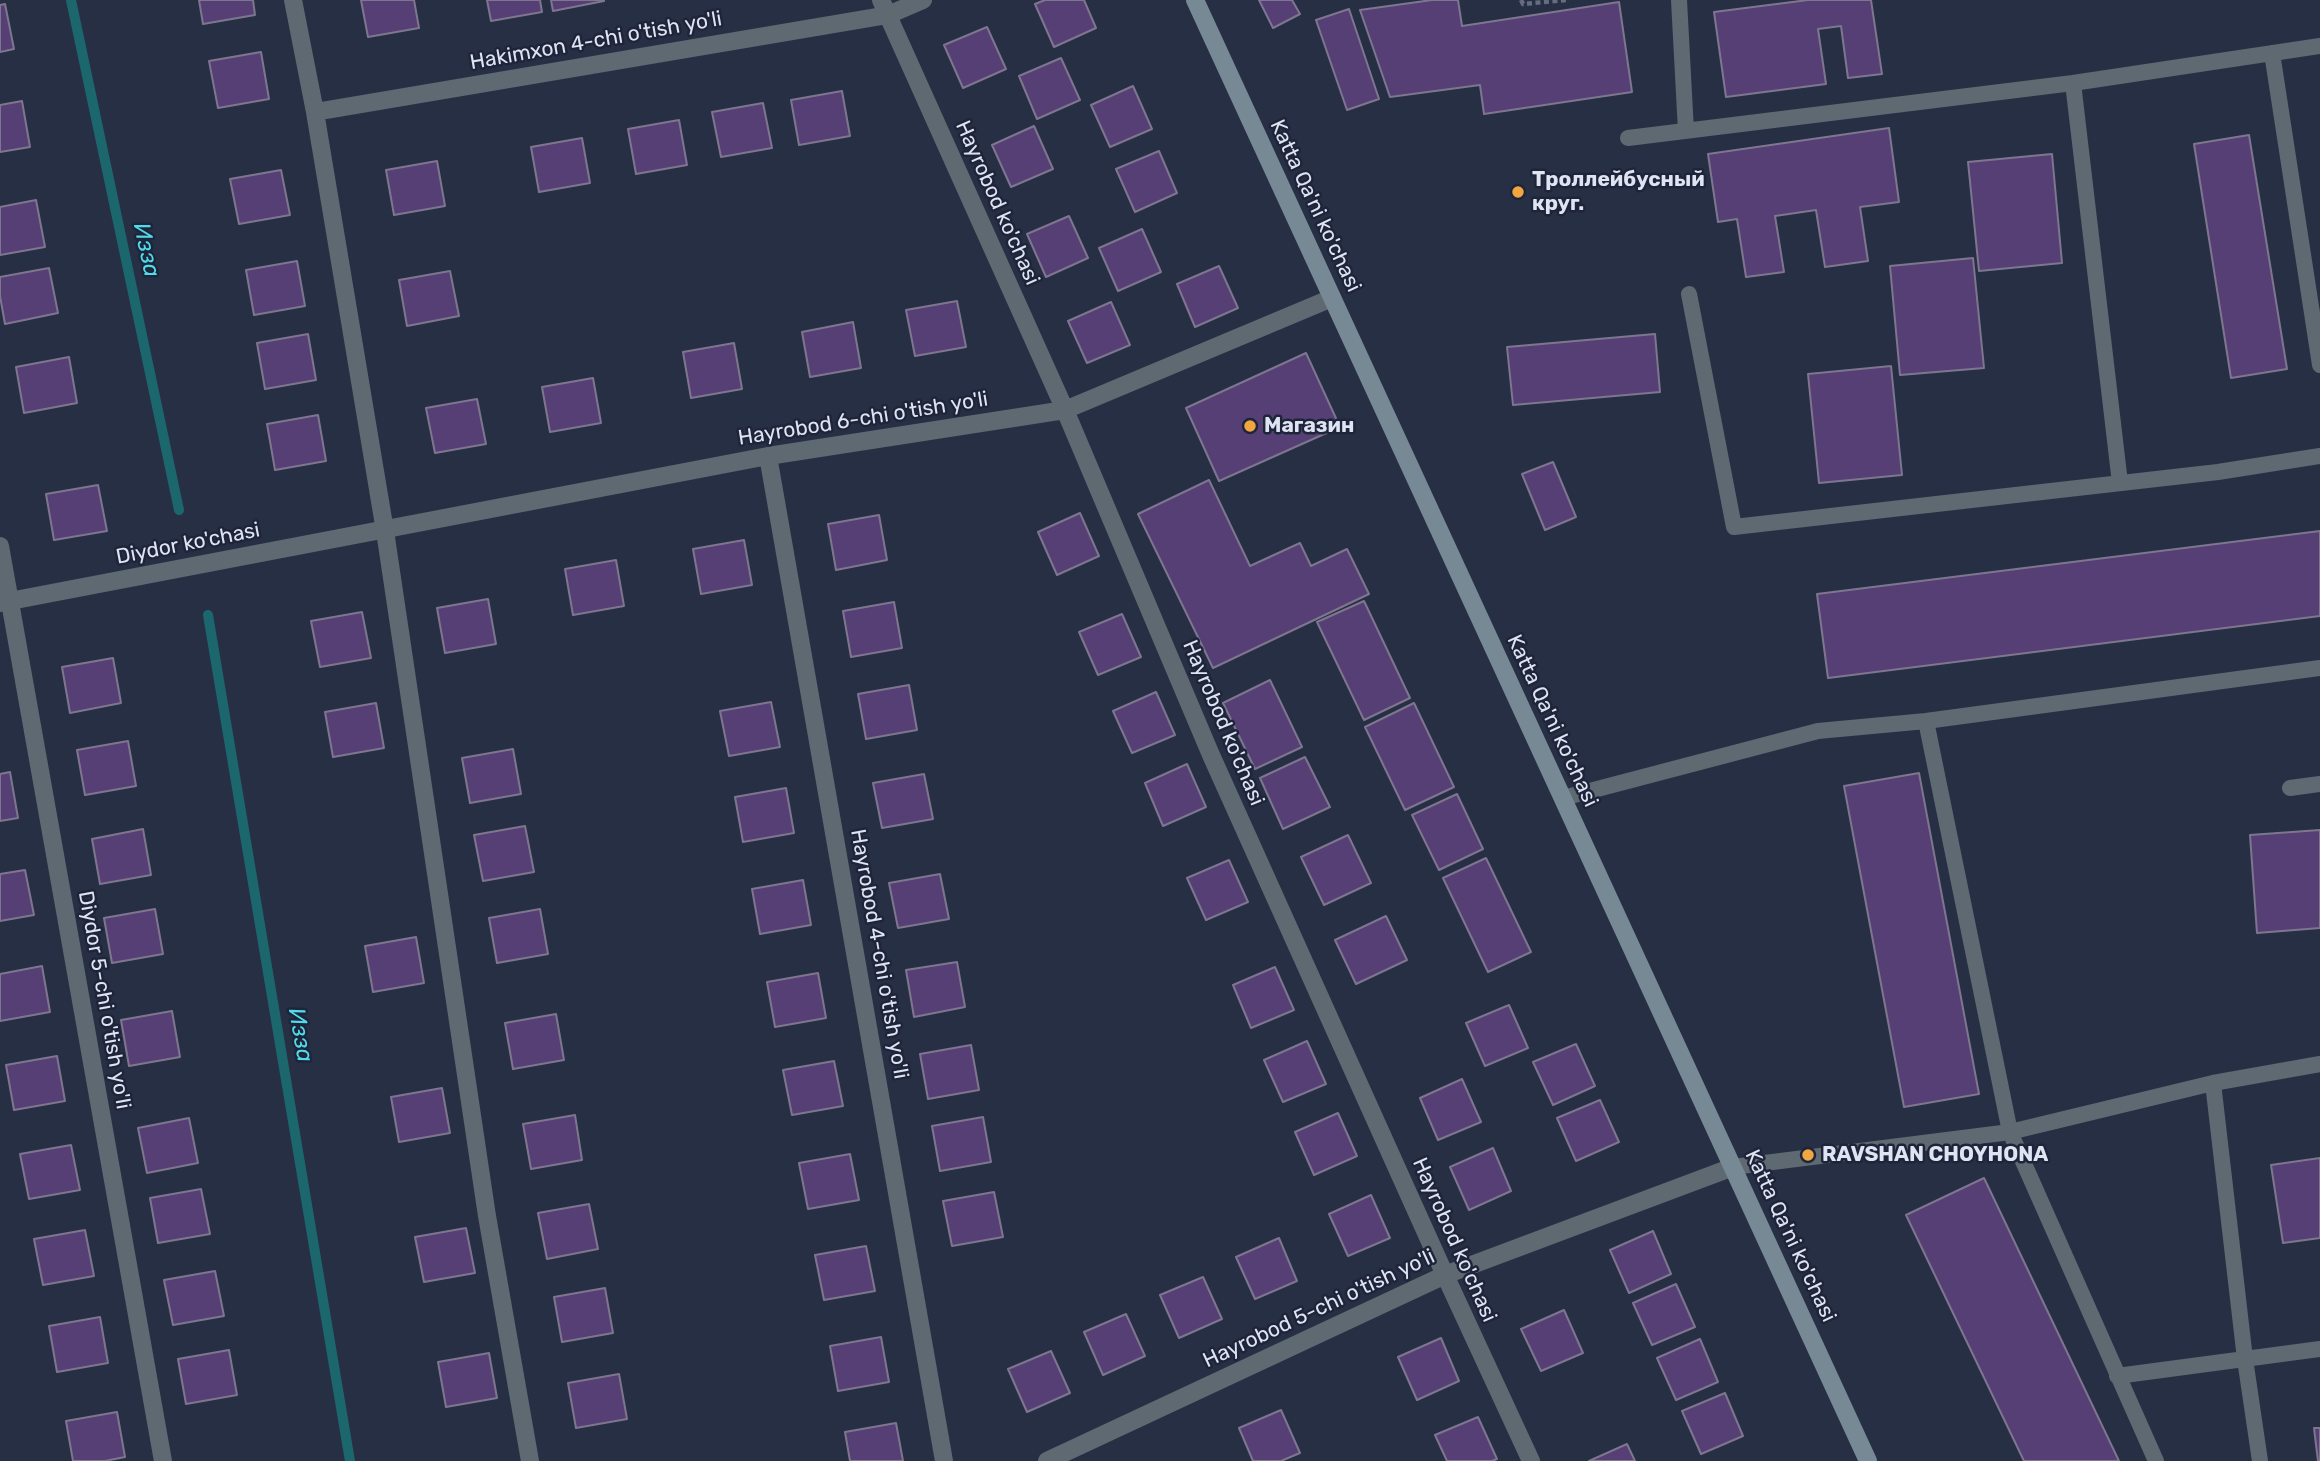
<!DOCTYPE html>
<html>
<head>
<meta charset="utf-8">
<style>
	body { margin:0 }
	canvas { display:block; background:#272f45 }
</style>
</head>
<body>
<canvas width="2320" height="1461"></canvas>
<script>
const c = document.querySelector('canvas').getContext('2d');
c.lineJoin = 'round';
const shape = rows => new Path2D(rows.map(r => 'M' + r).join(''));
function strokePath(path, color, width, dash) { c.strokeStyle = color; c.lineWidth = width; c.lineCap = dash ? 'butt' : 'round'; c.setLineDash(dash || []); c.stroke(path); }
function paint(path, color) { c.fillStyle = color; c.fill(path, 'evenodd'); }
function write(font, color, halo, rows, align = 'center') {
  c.font = font + ' Rubik,sans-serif'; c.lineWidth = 5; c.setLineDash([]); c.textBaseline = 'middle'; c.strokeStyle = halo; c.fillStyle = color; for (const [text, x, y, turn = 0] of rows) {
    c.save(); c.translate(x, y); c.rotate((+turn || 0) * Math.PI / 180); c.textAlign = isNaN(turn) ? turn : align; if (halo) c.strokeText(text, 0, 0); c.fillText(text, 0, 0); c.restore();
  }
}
const stream = shape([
	[71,0,179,510],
	[208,615,350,1461]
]);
const building = shape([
	[199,0,253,0,255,15,203,24,199,0],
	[361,0,414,0,419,28,368,37,361,0],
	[487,0,540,0,542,12,491,21,487,0],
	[551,0,604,0,604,1,553,11,551,0],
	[1045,0,1084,0,1096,28,1054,47,1035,4,1045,0],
	[1259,0,1292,0,1300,14,1273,28,1259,0],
	[1432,0,1458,0,1462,26,1619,2,1632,92,1484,114,1480,85,1390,97,1360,10,1432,0],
	[1808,0,1871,0,1882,74,1848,78,1841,26,1818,29,1826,84,1726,97,1714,12,1808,0],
	[5,4,14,49,0,52,0,5,5,4],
	[1349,9,1379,99,1347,110,1316,20,1349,9],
	[987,27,1006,69,963,88,944,45,987,27],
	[261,52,269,99,218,108,209,61,261,52],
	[1061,58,1080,100,1037,119,1019,76,1061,58],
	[1133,86,1152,129,1110,147,1091,105,1133,86],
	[842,91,850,136,799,145,791,100,842,91],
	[22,101,30,147,0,152,0,105,22,101],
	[763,103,772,148,721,157,712,112,763,103],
	[679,120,687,165,636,174,628,129,679,120],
	[1034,126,1053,169,1011,187,992,145,1034,126],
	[1889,128,1899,202,1860,207,1868,261,1825,267,1816,210,1775,216,1784,272,1746,277,1737,219,1718,222,1708,154,1889,128],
	[2249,135,2287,369,2231,378,2194,144,2249,135],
	[582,138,590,183,539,192,531,147,582,138],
	[1159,151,1177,193,1135,212,1116,169,1159,151],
	[2052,154,2062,263,1979,271,1968,162,2052,154],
	[437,161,445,206,394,215,386,170,437,161],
	[281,170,290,215,239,224,230,179,281,170],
	[36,200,45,247,0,255,0,207,36,200],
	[1069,216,1088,258,1046,277,1027,234,1069,216],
	[1142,229,1161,272,1118,291,1099,248,1142,229],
	[1973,258,1984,368,1900,375,1890,266,1973,258],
	[297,261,305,306,254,315,246,270,297,261],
	[1219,266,1238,308,1195,327,1177,284,1219,266],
	[49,268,58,313,5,324,0,296,0,277,49,268],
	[450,271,459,316,407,326,399,280,450,271],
	[957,301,966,347,915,356,906,310,957,301],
	[1111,302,1130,345,1087,363,1068,321,1111,302],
	[853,322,861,368,810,377,802,332,853,322],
	[308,334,316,380,265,389,257,343,308,334],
	[1655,334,1660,392,1513,405,1507,347,1655,334],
	[734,343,742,389,691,398,683,352,734,343],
	[1306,353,1340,427,1219,481,1186,408,1306,353],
	[69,357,77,403,24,413,16,367,69,357],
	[1891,366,1902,475,1819,483,1808,374,1891,366],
	[593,378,601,423,550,432,542,387,593,378],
	[477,399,486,444,435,453,426,408,477,399],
	[318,415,326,461,275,470,267,424,318,415],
	[1553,462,1576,517,1545,530,1522,474,1553,462],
	[1209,480,1250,566,1300,543,1311,566,1347,549,1369,594,1213,668,1138,514,1209,480],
	[98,485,107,531,54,540,46,494,98,485],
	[1080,513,1099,556,1057,575,1038,532,1080,513],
	[879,515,887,560,836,570,828,524,879,515],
	[2320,531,2320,616,1828,678,1817,594,2320,531],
	[744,540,752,585,701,594,693,549,744,540],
	[616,560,624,606,573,615,565,569,616,560],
	[488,599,496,644,445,653,437,608,488,599],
	[1364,601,1410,698,1364,720,1317,622,1364,601],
	[894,602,902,648,851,657,843,611,894,602],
	[362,612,371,658,320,667,311,621,362,612],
	[1122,614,1141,657,1098,675,1079,632,1122,614],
	[113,658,121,703,70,713,62,667,113,658],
	[1270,680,1302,747,1255,769,1223,703,1270,680],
	[909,685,917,730,866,739,858,694,909,685],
	[1156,692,1175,735,1132,753,1113,711,1156,692],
	[771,702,780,747,729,756,720,711,771,702],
	[376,703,384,748,333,757,325,712,376,703],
	[1414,703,1454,787,1405,810,1365,727,1414,703],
	[128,741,136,786,85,795,77,750,128,741],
	[513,749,521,794,470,803,462,758,513,749],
	[1305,757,1330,807,1283,829,1260,778,1305,757],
	[1187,764,1206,807,1163,826,1145,783,1187,764],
	[10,772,18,818,0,821,0,774,10,772],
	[1919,773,1979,1094,1904,1107,1844,786,1919,773],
	[924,774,933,819,882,828,873,783,924,774],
	[786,788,794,833,743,842,735,797,786,788],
	[1457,794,1483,849,1439,870,1412,815,1457,794],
	[525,826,534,872,483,881,474,835,525,826],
	[143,829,151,875,100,884,92,839,143,829],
	[2320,830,2320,928,2257,933,2250,835,2320,830],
	[1348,835,1371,883,1324,905,1301,857,1348,835],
	[1486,858,1531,952,1488,972,1443,878,1486,858],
	[1229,860,1248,902,1206,920,1187,878,1229,860],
	[25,870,34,915,0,921,0,874,25,870],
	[940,874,949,919,898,928,889,883,940,874],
	[803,880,811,925,760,934,752,889,803,880],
	[155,909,163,954,112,963,104,918,155,909],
	[540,909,548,954,497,963,489,918,540,909],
	[1386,916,1407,960,1356,984,1335,940,1386,916],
	[416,937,424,983,373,992,365,946,416,937],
	[957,962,965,1007,914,1017,906,970,957,962],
	[42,966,50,1012,0,1021,0,974,42,966],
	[1275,967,1294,1010,1251,1028,1233,985,1275,967],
	[818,973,826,1018,775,1027,767,982,818,973],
	[1509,1005,1528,1048,1485,1066,1466,1023,1509,1005],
	[172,1011,180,1057,129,1066,121,1020,172,1011],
	[556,1014,564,1060,513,1069,505,1023,556,1014],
	[1307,1041,1326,1084,1283,1102,1264,1060,1307,1041],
	[1576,1044,1595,1086,1553,1105,1533,1062,1576,1044],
	[971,1045,979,1090,928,1099,920,1054,971,1045],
	[57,1056,65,1101,14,1110,6,1065,57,1056],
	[834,1061,843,1106,792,1115,783,1070,834,1061],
	[1462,1079,1481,1122,1438,1140,1420,1098,1462,1079],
	[442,1088,450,1133,399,1142,391,1097,442,1088],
	[1600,1100,1619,1142,1576,1161,1557,1118,1600,1100],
	[1338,1113,1357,1156,1314,1175,1295,1132,1338,1113],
	[575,1115,582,1160,531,1169,523,1124,575,1115],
	[983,1117,991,1162,940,1171,932,1126,983,1117],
	[189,1118,198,1163,147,1173,138,1128,189,1118],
	[71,1145,80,1190,29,1199,20,1154,71,1145],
	[1493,1148,1511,1191,1469,1210,1450,1167,1493,1148],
	[850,1154,859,1200,808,1209,799,1163,850,1154],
	[2320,1158,2320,1238,2283,1243,2271,1165,2320,1158],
	[1984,1178,2119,1461,2024,1461,1906,1215,1984,1178],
	[201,1189,210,1234,158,1243,150,1198,201,1189],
	[994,1192,1003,1237,952,1246,943,1201,994,1192],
	[1371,1195,1390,1238,1348,1256,1329,1214,1371,1195],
	[589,1204,598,1249,547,1259,538,1213,589,1204],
	[466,1228,475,1273,424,1282,415,1237,466,1228],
	[85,1230,94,1276,43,1285,34,1239,85,1230],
	[1653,1231,1671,1274,1629,1293,1610,1250,1653,1231],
	[1279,1238,1297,1281,1255,1299,1236,1257,1279,1238],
	[866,1246,875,1291,824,1300,815,1255,866,1246],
	[215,1271,224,1316,173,1325,164,1280,215,1271],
	[1203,1277,1222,1319,1179,1338,1160,1295,1203,1277],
	[1676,1284,1695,1327,1652,1345,1633,1303,1676,1284],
	[605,1288,613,1333,562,1342,554,1297,605,1288],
	[1564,1310,1583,1353,1541,1371,1521,1329,1564,1310],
	[1126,1314,1145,1356,1103,1375,1084,1332,1126,1314],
	[100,1317,108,1363,57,1372,49,1326,100,1317],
	[881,1337,889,1382,838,1391,830,1346,881,1337],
	[1441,1338,1459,1381,1417,1400,1398,1357,1441,1338],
	[1700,1339,1718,1382,1676,1400,1657,1358,1700,1339],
	[229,1350,237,1395,186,1404,178,1359,229,1350],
	[1051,1351,1070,1393,1027,1412,1008,1369,1051,1351],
	[489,1353,497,1398,446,1407,438,1362,489,1353],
	[619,1374,627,1419,576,1428,568,1383,619,1374],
	[1725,1393,1743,1436,1701,1454,1682,1411,1725,1393],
	[1281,1410,1300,1453,1281,1461,1253,1461,1239,1428,1281,1410],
	[117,1412,125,1457,105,1461,73,1461,66,1421,117,1412],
	[1478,1417,1497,1459,1492,1461,1447,1461,1435,1435,1478,1417],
	[896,1423,903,1461,850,1461,845,1432,896,1423],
	[2314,1428,2320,1428,2320,1461,2318,1461,2314,1428],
	[1627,1444,1635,1461,1589,1461,1627,1444]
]);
const path = shape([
	[1521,0,1523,4,1566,0]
]);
const lane = shape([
	[1679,0,1686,131],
	[2272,53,2320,365],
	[2073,83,2120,483],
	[1628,138,2073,83,2320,46],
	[1689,294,1734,527,2218,472,2320,456],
	[1926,721,2010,1132,2156,1461],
	[2290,788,2320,784],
	[1563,798,1818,731,1926,721,2320,668],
	[2213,1083,2245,1359,2260,1461],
	[1733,1167,2010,1132,2213,1083,2320,1064],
	[2117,1376,2320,1349]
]);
const street = shape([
	[293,0,315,112,385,531,487,1216,530,1461],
	[881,0,1065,410,1211,755,1445,1275,1531,1461],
	[315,112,888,15,923,0],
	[768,456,944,1461],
	[0,546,163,1461],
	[0,603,768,456,1065,410,1332,298],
	[1047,1461,1445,1275,1733,1167]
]);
const secondary = shape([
	[1195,0,1868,1461]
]);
const markers = [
	[1518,192,7,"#f1a63f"],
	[1250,426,7,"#f1a63f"],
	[1808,1155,7,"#f1a63f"]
];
const streetNames = [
	["Hakimxon 4-chi o'tish yo'li",596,41,-10],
	["Hayrobod ko'chasi",997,203,66],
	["Katta Qa'ni ko'chasi",1315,206,65],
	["Hayrobod 6-chi o'tish yo'li",863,419,-9],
	["Diydor ko'chasi",188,544,-11],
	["Katta Qa'ni ko'chasi",1552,721,65],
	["Hayrobod ko'chasi",1223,723,67],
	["Hayrobod 4-chi o'tish yo'li",879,954,80],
	["Diydor 5-chi o'tish yo'li",104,1000,80],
	["Katta Qa'ni ko'chasi",1790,1236,65],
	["Hayrobod ko'chasi",1454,1240,66],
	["Hayrobod 5-chi o'tish yo'li",1319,1309,-25]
];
const poiNames = [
	["Троллейбусный",1532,180],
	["круг.",1532,204],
	["Магазин",1264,426],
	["RAVSHAN CHOYHONA",1822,1155]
];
const waterNames = [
	["Изза",146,250,78],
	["Изза",300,1035,80]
];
strokePath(stream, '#1c676e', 10);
paint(building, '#553f74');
strokePath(building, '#7e758f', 2);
strokePath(path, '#666d81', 4.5, [5, 3.5]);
strokePath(lane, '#5e6971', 16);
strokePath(street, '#5e6971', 18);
strokePath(secondary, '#778995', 18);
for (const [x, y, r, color] of markers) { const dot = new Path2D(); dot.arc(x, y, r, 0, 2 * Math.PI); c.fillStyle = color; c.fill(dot); strokePath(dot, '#1e253a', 2.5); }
write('21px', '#dfe4f3', '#1e253a', streetNames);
write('bold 21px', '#dfe4f3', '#1e253a', poiNames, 'left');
write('italic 23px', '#4fdbe9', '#1e253a', waterNames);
</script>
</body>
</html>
